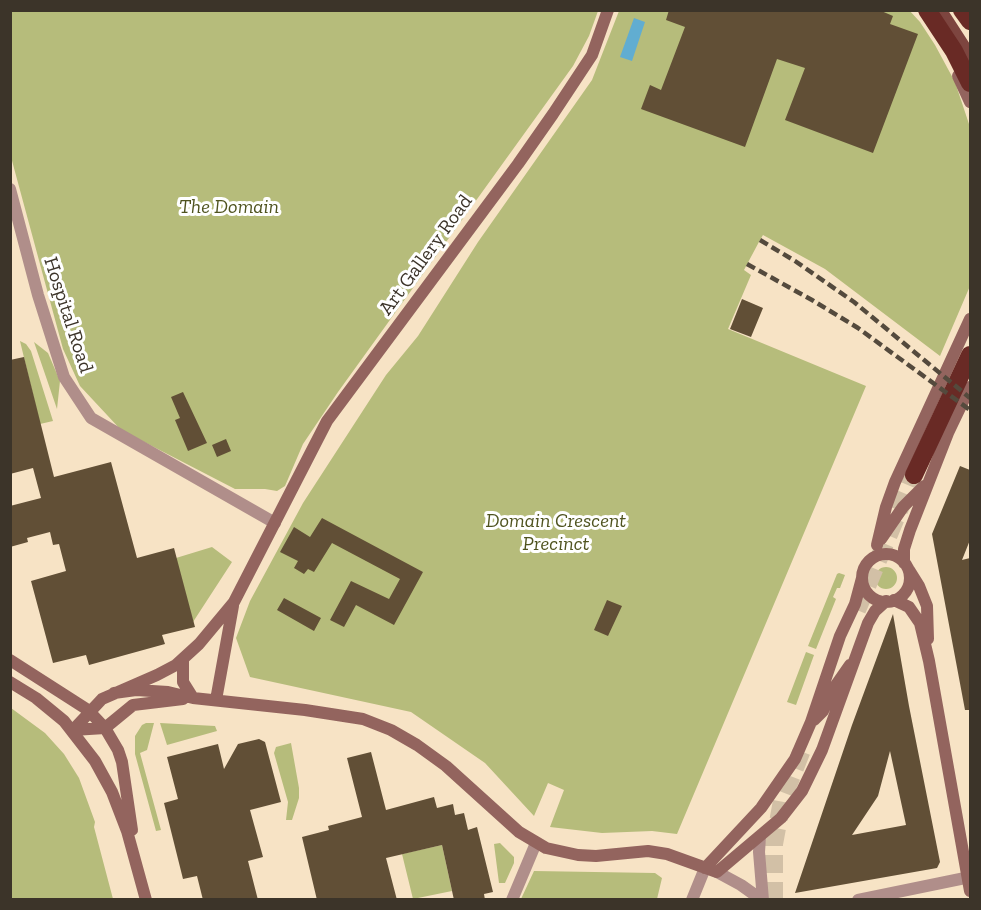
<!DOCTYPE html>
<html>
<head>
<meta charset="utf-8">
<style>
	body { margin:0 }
	#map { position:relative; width:981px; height:910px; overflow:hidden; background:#f7e3c5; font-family:"Zilla Slab",serif }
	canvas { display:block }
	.frame { position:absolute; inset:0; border:12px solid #3c3429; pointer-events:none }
</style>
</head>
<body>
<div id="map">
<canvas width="981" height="910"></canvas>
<div class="frame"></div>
</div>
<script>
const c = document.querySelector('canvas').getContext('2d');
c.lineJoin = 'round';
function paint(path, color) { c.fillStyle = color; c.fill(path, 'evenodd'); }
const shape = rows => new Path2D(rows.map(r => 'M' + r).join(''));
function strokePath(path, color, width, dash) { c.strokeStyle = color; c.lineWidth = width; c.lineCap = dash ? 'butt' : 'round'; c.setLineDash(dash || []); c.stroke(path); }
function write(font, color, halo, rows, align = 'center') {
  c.font = font + ' "Zilla Slab",serif'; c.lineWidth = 6; c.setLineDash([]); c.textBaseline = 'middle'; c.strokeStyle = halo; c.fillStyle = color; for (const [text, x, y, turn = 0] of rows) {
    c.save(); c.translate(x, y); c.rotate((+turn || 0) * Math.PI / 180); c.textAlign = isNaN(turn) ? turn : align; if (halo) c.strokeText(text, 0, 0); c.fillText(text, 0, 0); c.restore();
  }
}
const green = shape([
	[909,10,920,22,935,45,955,82,970,127,970,286,940,356,825,269,763,235,760,240,744,270,751,275,728,329,866,386,677,834,652,831,602,833,550,827,564,790,548,783,534,816,485,763,411,712,250,677,236,638,250,601,303,503,386,375,418,336,478,242,592,80,619,11],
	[10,11,598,11,589,36,573,66,338,392,303,444,285,486,277,491,265,489,235,489,121,430,80,386,63,349,11,157],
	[20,341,26,344,31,351,53,421,40,424],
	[34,342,48,353,60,381,57,409],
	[212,547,232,562,193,622,176,558],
	'875 578a11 11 0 1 1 22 0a11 11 0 1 1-22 0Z',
	[839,573,845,575,840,588,837,588,833,597,836,599,816,649,808,646,837,574],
	[806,652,814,655,796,705,787,702],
	[11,708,45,733,64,754,79,778,95,822,94,827,113,899,11,899],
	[146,723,154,723,147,750,140,753,161,830,156,831,135,754,135,736,142,725],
	[160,723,215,726,217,731,167,745],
	[291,743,299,788,299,798,292,820,286,820,288,802,274,753,276,747],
	[500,843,514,857,514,863,505,883,499,883,494,844],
	[442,845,452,891,413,899,402,854],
	[534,871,655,873,662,878,657,899,521,899]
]);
const water = shape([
	[634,18,645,22,632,61,620,57]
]);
const building = shape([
	[669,10,879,10,893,16,890,24,918,34,873,153,785,120,805,68,777,59,745,147,641,109,650,85,661,90,685,27,666,20],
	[742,299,763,308,751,337,730,329],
	[24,357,54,477,111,462,137,558,174,548,195,627,162,635,165,644,89,665,86,655,53,663,31,581,66,571,59,544,53,545,50,532,27,538,28,542,10,547,10,506,41,498,33,468,10,474,10,360],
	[183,392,207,443,188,451,175,420,180,418,171,397],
	[226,439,231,451,217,457,212,445],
	[960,466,970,470,970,540,962,560,970,558,970,710,965,710,932,534],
	[322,518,423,572,394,625,356,605,344,627,330,620,351,581,389,599,400,579,332,543,314,572,308,569,304,574,294,568,298,561,280,552,294,527,310,537],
	[284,598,321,618,314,631,277,610],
	[607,600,622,606,608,636,594,630],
	[893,614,909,706,940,862,937,868,795,893,852,725],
	[890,751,906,825,852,835,878,796],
	[259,739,265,742,281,802,250,810,263,857,248,861,258,900,203,900,197,876,183,879,164,803,178,799,167,757,218,744,224,769,238,744],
	[371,752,386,810,434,797,437,808,453,804,455,815,464,813,468,830,477,827,493,892,484,894,485,900,454,900,442,845,386,858,397,900,317,900,302,837,329,830,328,826,362,817,347,758]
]);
const highwayTunnel = shape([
	[857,610,914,475],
	[774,900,774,844,782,801,802,750]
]);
const street = shape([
	[10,189,38,295,64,377,91,418,275,523],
	[760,837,759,852,763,900],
	[717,872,741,885,762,900],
	[512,900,536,843],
	[692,900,705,868],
	[858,900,970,877]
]);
const secondary = shape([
	[958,76,970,102],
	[881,539,903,507,924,486],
	[877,545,886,507,895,482,970,319],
	'862 578a24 24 0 1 1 48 0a24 24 0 1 1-48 0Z',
	[904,563,904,549,910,530,948,433,970,387],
	[909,570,919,586,927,606,928,639],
	[894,600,909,607,920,623,929,661,970,891],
	[183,659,183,682,193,698],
	[10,660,88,710,105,728,118,750,122,762,132,830],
	[10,682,36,698,64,721,95,761,112,792,127,831,146,900],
	[114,693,136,690,168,692,193,698,305,710,363,719,391,730,417,745,446,766,519,832,546,848,578,855,596,856,648,851,667,854,717,872,781,818,802,791,822,750,868,623,875,611,886,601],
	[216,700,233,606],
	[814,720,823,711,834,688,850,665],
	[105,728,133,705,183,699],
	[73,730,102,699,157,675,176,665,199,644,234,602,327,421,518,164,553,114,592,55,608,10],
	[73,730,105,728],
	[705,868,761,808,795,759,811,722,840,636,855,604,862,578]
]);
const primary = shape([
	[939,10,970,58]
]);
const highway = shape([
	[927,10,954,51,970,83],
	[962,10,970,21],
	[914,475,970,355]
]);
const rail = shape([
	[760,240,795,261,854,302,970,398],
	[747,264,812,300,858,328,970,410]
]);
const parkNames = [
	["The Domain",229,207],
	["Domain Crescent",556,521],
	["Precinct",556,544]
];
const streetNames = [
	["Art Gallery Road",426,255,-54],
	["Hospital Road",68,315,72]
];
paint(green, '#b6bc7b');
paint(water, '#61add1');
paint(building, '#614f36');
strokePath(highwayTunnel, '#d2c0a6', 18, [18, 9]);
strokePath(street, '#b08e8a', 12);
strokePath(secondary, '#93645e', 12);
strokePath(primary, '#7d453f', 15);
strokePath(highway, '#692a25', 18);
strokePath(rail, '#544a3d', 4.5, [9, 4.5]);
write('italic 20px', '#4f531f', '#fff', parkNames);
write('20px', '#3c3429', '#fff', streetNames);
</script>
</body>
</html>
